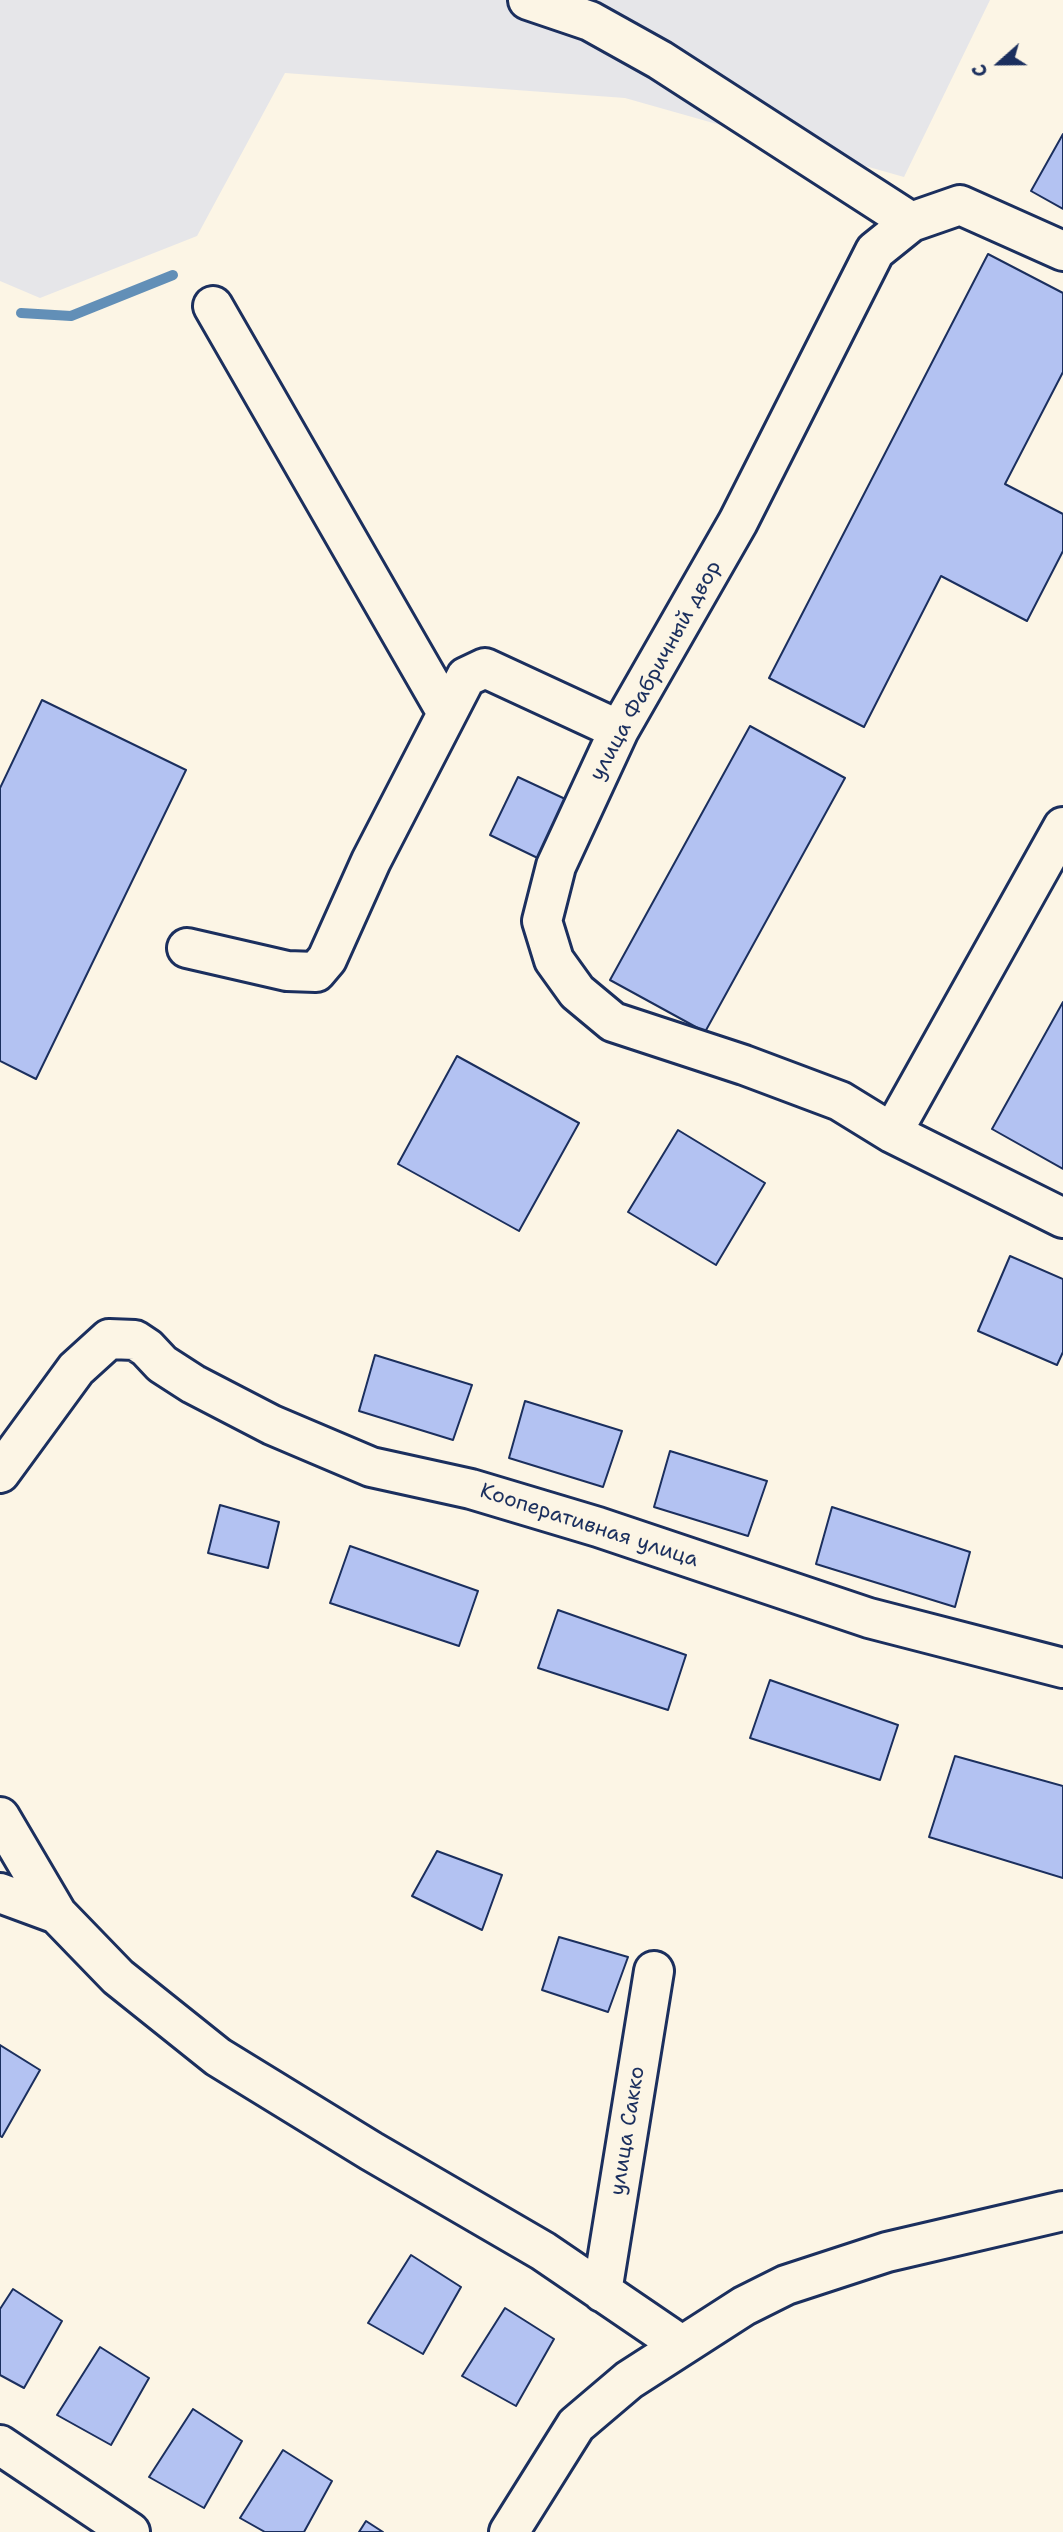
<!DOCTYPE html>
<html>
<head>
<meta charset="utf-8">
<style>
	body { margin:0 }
	#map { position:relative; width:1063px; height:2532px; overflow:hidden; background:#fcf5e5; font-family:"Shantell Sans",sans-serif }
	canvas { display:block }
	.north { position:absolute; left:965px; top:28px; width:70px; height:70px; -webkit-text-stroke:5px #fcf5e5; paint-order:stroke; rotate:249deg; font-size:19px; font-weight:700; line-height:28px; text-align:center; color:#1b2f5e }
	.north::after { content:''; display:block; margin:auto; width:24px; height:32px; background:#1b2f5e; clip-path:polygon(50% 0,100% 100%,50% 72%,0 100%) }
</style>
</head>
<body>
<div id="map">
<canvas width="1063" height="2532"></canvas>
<div class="north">С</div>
</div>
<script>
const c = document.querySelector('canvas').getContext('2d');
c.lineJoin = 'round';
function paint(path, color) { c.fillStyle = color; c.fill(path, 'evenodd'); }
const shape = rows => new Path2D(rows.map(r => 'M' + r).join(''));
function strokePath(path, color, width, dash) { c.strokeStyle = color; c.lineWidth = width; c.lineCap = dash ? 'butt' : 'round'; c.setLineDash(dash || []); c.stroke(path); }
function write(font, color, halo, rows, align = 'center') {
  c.font = font + ' "Shantell Sans",sans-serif'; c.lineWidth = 5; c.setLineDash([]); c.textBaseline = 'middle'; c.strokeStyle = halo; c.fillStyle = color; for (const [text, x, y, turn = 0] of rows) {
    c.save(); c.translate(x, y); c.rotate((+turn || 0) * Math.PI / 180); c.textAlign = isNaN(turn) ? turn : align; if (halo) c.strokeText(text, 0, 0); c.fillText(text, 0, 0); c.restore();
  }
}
const built = shape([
	[0,0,990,0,904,177,625,98,285,73,197,236,40,298,0,281]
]);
const stream = shape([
	[21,313,71,316,173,275]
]);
const building = shape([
	[1063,134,1063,209,1031,191,1063,134],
	[988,254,1063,293,1063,372,1005,484,1063,514,1063,551,1027,621,941,576,864,727,769,678,988,254],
	[42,700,186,770,36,1079,0,1061,0,788,42,700],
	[750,726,845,778,705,1032,610,980,750,726],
	[518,777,576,804,548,863,490,835,518,777],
	[1063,1002,1063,1169,992,1129,1063,1002],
	[457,1056,579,1123,519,1231,398,1164,457,1056],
	[678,1130,765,1183,716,1265,628,1212,678,1130],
	[1010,1256,1063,1279,1063,1352,1057,1365,978,1331,1010,1256],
	[375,1355,472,1385,453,1440,359,1411,375,1355],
	[525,1401,622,1431,603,1487,509,1458,525,1401],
	[670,1451,767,1481,748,1536,654,1507,670,1451],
	[220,1505,279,1522,268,1568,208,1553,220,1505],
	[832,1507,970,1552,955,1607,816,1564,832,1507],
	[350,1546,478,1591,459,1646,330,1603,350,1546],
	[558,1610,686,1655,668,1710,538,1668,558,1610],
	[770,1680,898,1725,880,1780,750,1738,770,1680],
	[955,1756,1063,1786,1063,1878,929,1837,955,1756],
	[437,1851,502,1875,482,1930,412,1896,437,1851],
	[559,1937,628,1957,608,2012,542,1990,559,1937],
	[0,2045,40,2070,2,2137,0,2136,0,2045],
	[411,2255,461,2287,423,2354,368,2323,411,2255],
	[13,2289,62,2321,24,2388,0,2375,0,2309,13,2289],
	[505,2308,554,2339,516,2406,462,2376,505,2308],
	[100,2347,149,2378,111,2445,57,2415,100,2347],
	[193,2409,242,2441,204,2508,149,2477,193,2409],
	[283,2450,332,2481,304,2532,265,2532,240,2518,283,2450],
	[366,2521,383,2532,359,2532,366,2521]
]);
const minor = shape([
	[528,0,590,21,660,60,911,222],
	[1063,251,960,205,911,222,875,251,738,522,619,730,556,866,542,921,554,960,577,992,613,1022,744,1065,840,1101,892,1133,1063,1218],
	[213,306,447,713],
	[187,948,287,971,316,972,327,959,371,861,466,677,485,668,619,730],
	[892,1133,1063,827],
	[0,1473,76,1369,109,1339,135,1340,147,1348,162,1364,193,1384,272,1425,371,1467,471,1489,598,1527,869,1618,1063,1668],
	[0,1817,57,1914,118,1977,218,2057,371,2151,543,2251,681,2345],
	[0,1893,57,1914],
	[602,2292,654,1971],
	[0,2445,130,2532],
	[509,2532,576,2425,629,2380,744,2306,786,2285,887,2252,1063,2211]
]);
const streetNames = [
	["улица Фабричный двор",656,671,-61],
	["Кооперативная улица",589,1526,18],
	["улица Сакко",628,2131,-81]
];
paint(built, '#e6e6e9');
strokePath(stream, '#628fb7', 10);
paint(building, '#b3c2f2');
strokePath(building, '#1b2f5e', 2);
strokePath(minor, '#1b2f5e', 44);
strokePath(minor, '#fcf5e5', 38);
write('21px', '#1b2f5e', '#fcf5e5', streetNames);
</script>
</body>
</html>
